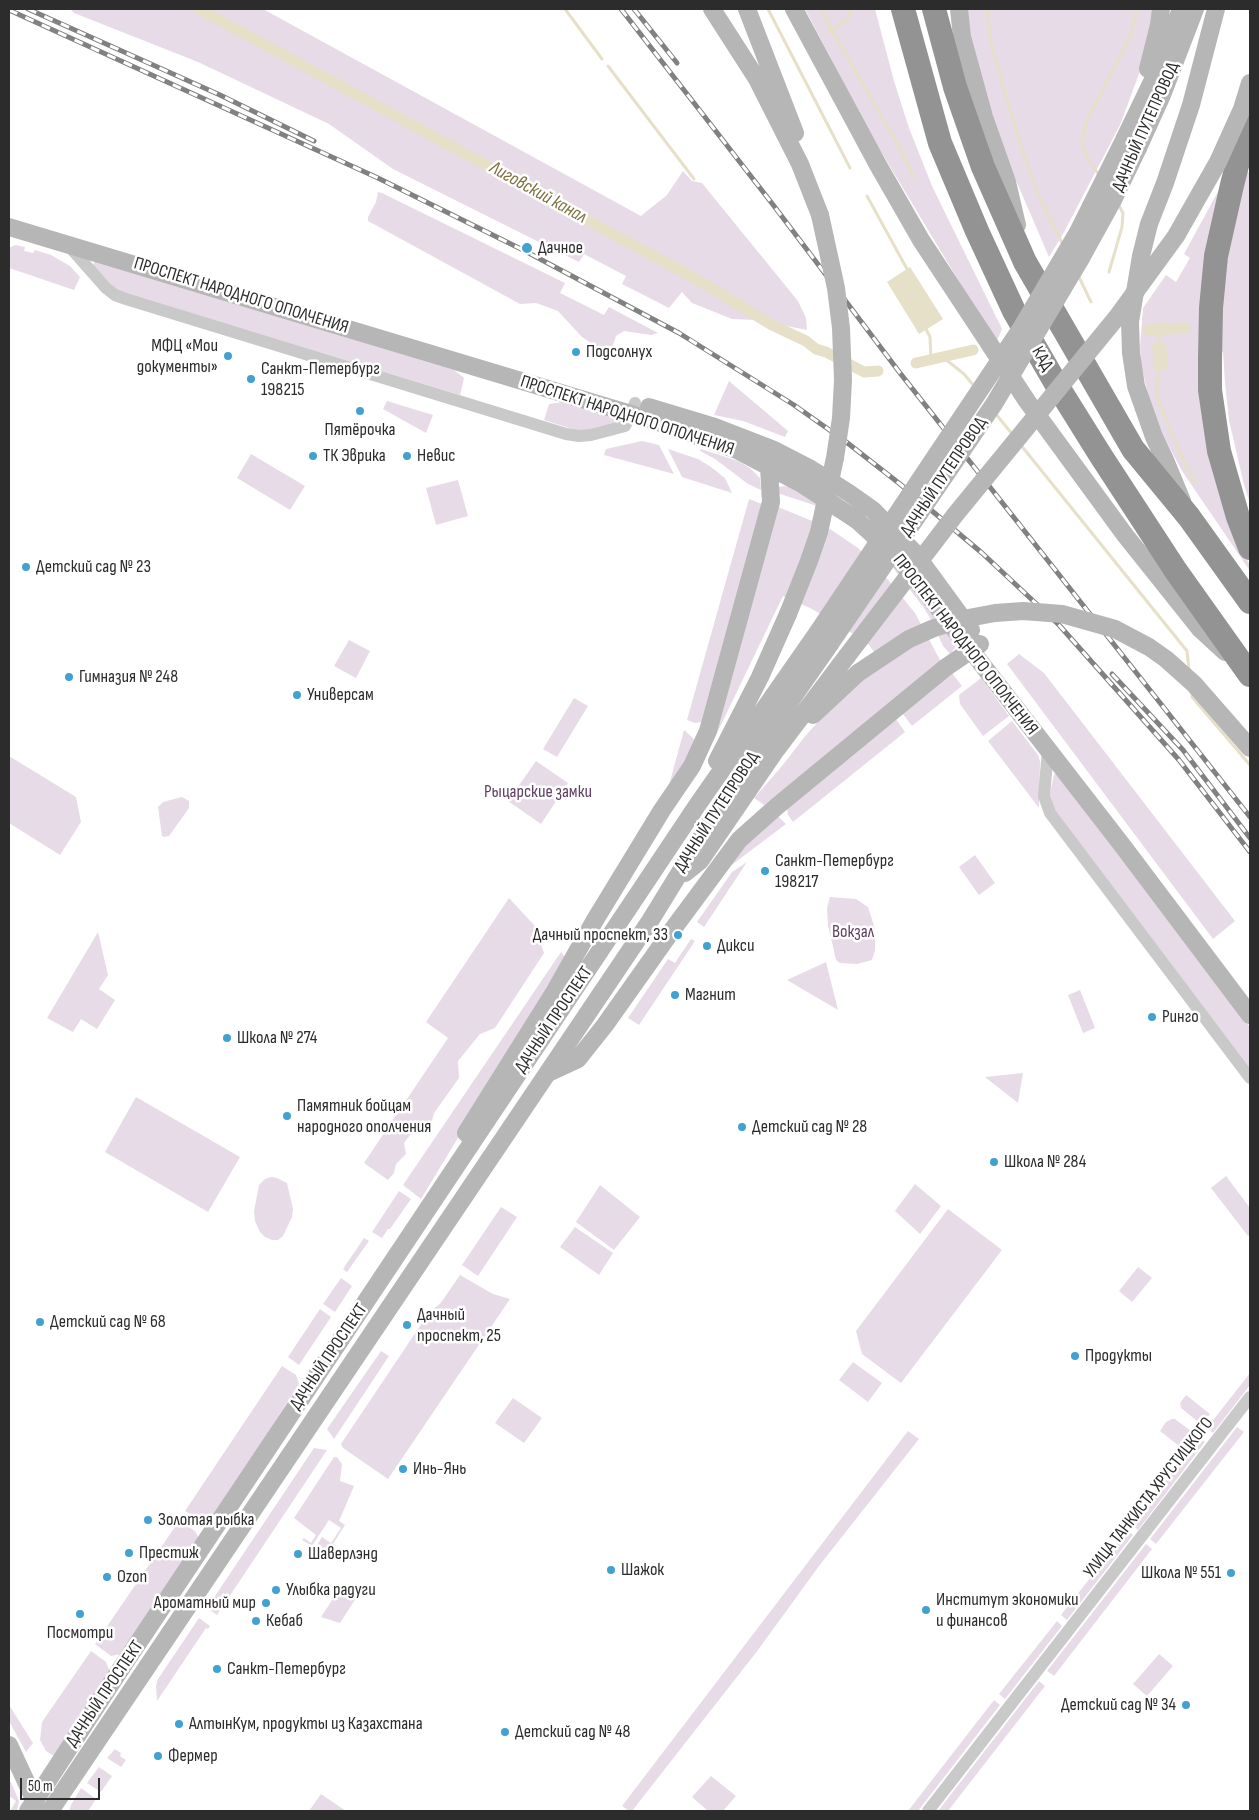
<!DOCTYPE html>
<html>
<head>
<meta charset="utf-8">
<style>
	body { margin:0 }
	#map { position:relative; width:1259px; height:1820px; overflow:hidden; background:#fff; font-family:"Sofia Sans Condensed",sans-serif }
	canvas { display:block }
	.frame { position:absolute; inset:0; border:10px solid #2c2c2c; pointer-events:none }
	.scale { position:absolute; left:20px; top:1778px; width:80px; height:22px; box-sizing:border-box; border:2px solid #2c2c2c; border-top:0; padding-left:6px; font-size:15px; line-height:18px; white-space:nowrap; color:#2c2c2c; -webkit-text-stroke:4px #fff; paint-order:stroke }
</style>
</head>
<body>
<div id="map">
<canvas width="1259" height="1820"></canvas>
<div class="frame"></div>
<div class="scale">50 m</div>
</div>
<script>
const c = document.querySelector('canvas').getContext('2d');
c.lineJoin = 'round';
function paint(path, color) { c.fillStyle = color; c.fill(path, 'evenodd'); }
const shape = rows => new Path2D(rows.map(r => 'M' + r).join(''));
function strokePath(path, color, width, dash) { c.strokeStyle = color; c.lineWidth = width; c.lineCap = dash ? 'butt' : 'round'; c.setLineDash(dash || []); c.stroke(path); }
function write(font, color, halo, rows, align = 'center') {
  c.font = font + ' "Sofia Sans Condensed",sans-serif'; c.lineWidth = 5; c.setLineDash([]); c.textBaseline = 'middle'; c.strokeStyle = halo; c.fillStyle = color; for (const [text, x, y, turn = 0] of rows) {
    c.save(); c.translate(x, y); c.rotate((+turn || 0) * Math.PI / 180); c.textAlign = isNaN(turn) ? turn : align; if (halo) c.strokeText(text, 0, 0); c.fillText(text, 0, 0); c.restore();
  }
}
const green = shape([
	[70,9,263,9,641,216,667,195,683,171,692,181,702,183,798,301,806,318,807,330,756,320,732,319,692,303,682,292,669,308,622,284,626,276,584,254,579,262,393,169,329,124,198,62,74,13],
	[805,9,875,9,894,81,909,128,932,186,1002,329,996,343,871,135],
	[967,9,1153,9,1149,47,1120,125,1063,234,1049,257,1008,162,982,85,967,28],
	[1250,172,1250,503,1244,485,1229,420,1225,383,1223,352,1199,354,1231,523,1250,566,1250,571,1182,471,1160,430,1150,403,1141,364,1140,347,1143,308,1166,275,1176,282,1190,258,1184,254,1227,175],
	[378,192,382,193,565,283,560,293,604,315,609,307,658,333,651,335,624,331,616,336,613,345,605,348,597,347,582,337,558,311,536,303,520,304,368,221,368,217,376,202],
	[15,245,25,247,24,251,33,253,35,250,51,255,70,266,80,277,74,290,9,268,9,248],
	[95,261,454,370,464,378,460,395,116,290,93,265],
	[729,381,788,431,785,437,743,421,714,415],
	[387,401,433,415,426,433,383,409],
	[563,402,618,419,620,423,594,430,575,430,544,420,549,404],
	[642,441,659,445,674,474,604,455,606,449],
	[668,449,698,459,711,467,725,478,732,493,682,477],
	[701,449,738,461,750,468,760,478,761,490,748,484,715,459,700,451],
	[251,454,305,486,290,510,237,478],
	[458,480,468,516,436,525,426,488],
	[784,486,791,487,817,500,887,554,955,641,955,648,950,654,943,646,933,623,924,608,884,556,848,524,830,514,814,505,774,492,778,487],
	[749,499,762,504,701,722,695,723,687,720],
	[778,507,827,527,858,548,876,565,915,613,941,662,764,805,754,798,782,766,806,735,831,708,862,679,883,664,869,645,837,623,810,608,783,596,719,729,701,761],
	[349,640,370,651,356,678,334,666],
	[1019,654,1044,673,1235,921,1213,939,1007,664],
	[952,673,962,686,912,726,902,713],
	[981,678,1009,716,983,736,960,704,959,695],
	[574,698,588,706,557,757,543,749],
	[896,719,905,732,793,822,788,815,787,808],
	[1012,721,1038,755,1040,761,1039,808,988,741],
	[684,730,695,740,688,762,665,800],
	[9,756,76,797,81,822,60,855,9,823],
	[536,761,568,783,541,824,508,801],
	[1054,774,1057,774,1060,777,1250,1027,1250,1068,1054,810,1050,794],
	[182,797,189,801,189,808,169,836,164,837,162,836,158,807,163,802],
	[777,815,786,824,729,867,744,845],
	[975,855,995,883,979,895,959,867],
	[747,862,704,927,697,922,732,872],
	[830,897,856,899,868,907,875,929,875,950,872,960,857,964,840,963,836,960,828,925,827,908],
	[509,898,534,925,544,953,495,1028,480,1034,458,1061,459,1078,434,1113,432,1121,426,1130,410,1135,404,1143,406,1154,396,1164,394,1173,388,1180,364,1163,448,1038,426,1022],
	[98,932,108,975,99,989,115,1000,97,1029,81,1019,73,1032,47,1018],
	[691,939,695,941,639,1025,628,1018,668,959,675,963],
	[561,952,566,959,421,1199,403,1185],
	[826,962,838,1010,787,980],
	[1080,990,1095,1028,1083,1033,1068,995],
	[1023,1073,1018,1103,985,1077],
	[136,1097,240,1157,208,1212,105,1152],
	[1226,1176,1250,1208,1250,1234,1248,1236,1211,1188],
	[271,1177,277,1178,287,1183,293,1209,292,1217,283,1236,278,1240,272,1240,265,1237,260,1232,255,1221,254,1211,259,1185,265,1179],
	[915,1184,941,1206,920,1234,895,1211],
	[600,1185,640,1217,614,1250,576,1222],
	[399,1191,411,1199,390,1229,388,1229,382,1238,372,1232],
	[501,1207,517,1217,478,1276,462,1265],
	[948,1209,1002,1250,901,1383,862,1354,856,1331],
	[575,1227,613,1253,599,1275,560,1247],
	[364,1238,369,1241,347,1272,343,1269],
	[1138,1267,1152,1278,1132,1302,1119,1291],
	[460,1275,493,1294,510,1299,388,1479,343,1448,341,1444,430,1311,440,1304],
	[341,1278,352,1286,335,1312,323,1304],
	[320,1309,331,1317,299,1365,288,1357],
	[381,1351,389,1356,334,1439,327,1429],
	[853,1362,882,1383,868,1402,839,1380],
	[282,1366,296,1375,299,1384,212,1519,202,1521,185,1511],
	[1250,1373,1250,1385,1213,1433,1207,1428],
	[1186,1395,1210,1414,1202,1425,1181,1408,1180,1403],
	[513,1398,542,1418,524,1443,495,1423],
	[1172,1419,1175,1419,1195,1434,1183,1449,1160,1431,1166,1422],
	[1237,1427,1244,1432,1156,1544,1150,1539],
	[908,1431,919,1439,819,1566,758,1650,632,1811,629,1811,622,1806],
	[1199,1438,1205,1442,1138,1530,1132,1525],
	[314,1448,327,1450,217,1615,207,1608],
	[334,1457,337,1457,342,1464,340,1481,354,1486,339,1521,345,1525,326,1555,315,1548,322,1537,331,1543,341,1528,329,1520,312,1546,302,1540,304,1538,311,1543,316,1535,294,1518],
	[179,1521,195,1531,199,1539,122,1654,111,1656,95,1644],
	[1128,1530,1133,1535,1067,1620,1061,1615],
	[1146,1544,1152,1549,1054,1676,1047,1671],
	[342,1585,358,1595,340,1623,321,1617],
	[199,1618,210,1626,208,1629,206,1628,157,1701,156,1686,158,1679],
	[1057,1621,1062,1626,1005,1699,999,1694],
	[91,1651,106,1662,110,1672,54,1756,46,1751,40,1740,42,1722],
	[1159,1654,1173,1666,1147,1696,1133,1684],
	[1039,1681,1045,1686,948,1811,938,1811],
	[994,1700,1000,1705,918,1811,908,1811],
	[9,1705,33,1743,26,1752,9,1721],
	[115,1749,121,1753,120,1756,126,1760,121,1767,107,1758],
	[99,1767,112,1776,101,1792,87,1783],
	[711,1776,736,1796,723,1811,708,1811,692,1797],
	[9,1781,11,1782,19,1801,17,1811,10,1811,16,1801,9,1796],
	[81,1788,96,1799,88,1811,69,1811,71,1805],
	[321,1794,346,1811,309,1811]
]);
const water = shape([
	[910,267,943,319,919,334,887,282],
	[1166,343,1168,369,1154,370,1152,344]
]);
const stream = shape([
	[565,9,602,59],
	[768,9,850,168],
	[822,9,832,30,848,19,850,9],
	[987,9,991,44,1022,150,1038,194,1063,245],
	[827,32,832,30,901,150,913,176],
	[608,66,694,179],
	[1099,175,1087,157,1082,144,1087,120,1131,35,1137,9],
	[867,196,907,269],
	[1109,272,1122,227,1123,213,1118,204],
	[1078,275,1091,302],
	[926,329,930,337,931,360],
	[1159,344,1159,329],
	[944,358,964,374,974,386],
	[1160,370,1157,380,1157,397,1180,453,1195,483],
	[995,413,1013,435],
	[1020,444,1187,651,1189,671],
	[1192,692,1192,697,1250,765]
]);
const canal = shape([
	[199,9,703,283,772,325,806,341,816,349,826,352,864,372,878,371],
	[1148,330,1185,328],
	[916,363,973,350]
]);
const street = shape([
	[68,245,106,288,115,295,126,299,566,434,579,436,591,435,625,426,631,414,635,403],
	[1048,750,1044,796,1050,813,1250,1078],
	[928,1811,1250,1397]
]);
const secondary = shape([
	[712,9,757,79,800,164,820,215],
	[747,9,795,133],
	[794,9,878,165,921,240,1027,401,1125,535,1200,629,1225,652],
	[959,9,962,37,984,117,1007,182,1017,225],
	[1148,69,1159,25,1161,9],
	[1125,138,1162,61,1181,9],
	[1138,148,1162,95,1195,9],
	[9,227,658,422,737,450,800,483,828,501,858,521,899,559,915,578,1122,845,1250,1015],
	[649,407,712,426,774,450,811,469,849,493,873,510,914,552,971,630],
	[1182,501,1165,460,1154,437,1136,386,1131,353,1130,322,1141,256,1149,224,1165,183,1191,105,1216,9],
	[813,715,858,673],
	[717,761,760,677,788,614],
	[685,873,700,861,776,750,847,656],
	[548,1073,578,1059,605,1025,673,929,739,840,776,807,945,668,980,644],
	[466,1133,555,991,595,920,662,810,692,766,708,731,771,502,769,466],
	[9,1745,35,1801,37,1809],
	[28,1811,122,1667,696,807,818,632],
	[50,1811,650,921,714,817,770,730,830,644]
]);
const highway = shape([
	[903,9,940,143,977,231,1014,311,1058,387,1101,456,1176,571,1250,675],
	[934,9,955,87,983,167,1025,262,1133,449,1189,517,1250,602],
	[1250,115,1232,185,1216,256,1211,308,1210,359,1210,390,1219,451,1238,517,1250,548]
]);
const rail = shape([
	[28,9,220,95,314,141],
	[621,9,774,206,900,373,1250,817],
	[634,9,677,63],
	[9,10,378,178,525,251,679,333,794,405,845,441,900,484,982,553,1059,625,1179,760,1250,852],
	[1112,674,1183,750,1250,838]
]);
const secondaryBridge = shape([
	[788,614,809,561,819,532,835,458,841,418,843,380,841,328,836,288,820,215],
	[818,632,1020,330,1078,232,1125,138],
	[830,644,994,404,1080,260,1112,202,1138,148],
	[847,656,955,515,1117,317,1176,236,1218,162,1242,109,1250,83],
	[858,673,909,639,934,628,963,619,995,613,1023,611,1062,614,1115,629,1149,647,1166,659,1194,684,1250,748]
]);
const markers = [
	[527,248,6,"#42a1cf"],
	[576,352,5,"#42a1cf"],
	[228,356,5,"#42a1cf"],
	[251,379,5,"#42a1cf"],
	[360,411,5,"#42a1cf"],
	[313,456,5,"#42a1cf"],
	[407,456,5,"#42a1cf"],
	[26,567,5,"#42a1cf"],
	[69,677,5,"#42a1cf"],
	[297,695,5,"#42a1cf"],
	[765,871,5,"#42a1cf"],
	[678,935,5,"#42a1cf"],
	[707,946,5,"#42a1cf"],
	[675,995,5,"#42a1cf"],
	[1152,1017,5,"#42a1cf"],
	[227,1038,5,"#42a1cf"],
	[287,1116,5,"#42a1cf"],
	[742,1127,5,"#42a1cf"],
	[994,1162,5,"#42a1cf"],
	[40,1322,5,"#42a1cf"],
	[407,1325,5,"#42a1cf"],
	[1075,1356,5,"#42a1cf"],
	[403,1469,5,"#42a1cf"],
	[148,1520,5,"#42a1cf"],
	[129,1553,5,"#42a1cf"],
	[298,1554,5,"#42a1cf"],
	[611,1570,5,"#42a1cf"],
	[1231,1573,5,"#42a1cf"],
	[107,1577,5,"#42a1cf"],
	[276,1590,5,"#42a1cf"],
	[266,1603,5,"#42a1cf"],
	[926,1610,5,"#42a1cf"],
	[80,1614,5,"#42a1cf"],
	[256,1621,5,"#42a1cf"],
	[217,1669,5,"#42a1cf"],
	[1186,1705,5,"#42a1cf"],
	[179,1724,5,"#42a1cf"],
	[505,1732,5,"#42a1cf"],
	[158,1756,5,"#42a1cf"]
];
const streetNames = [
	["ДАЧНЫЙ ПУТЕПРОВОД",1146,127,-66],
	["ПРОСПЕКТ НАРОДНОГО ОПОЛЧЕНИЯ",241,296,17],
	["КАД",1042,359,60],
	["ПРОСПЕКТ НАРОДНОГО ОПОЛЧЕНИЯ",627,416,18],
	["ДАЧНЫЙ ПУТЕПРОВОД",944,477,-56],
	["ПРОСПЕКТ НАРОДНОГО ОПОЛЧЕНИЯ",965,645,52],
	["ДАЧНЫЙ ПУТЕПРОВОД",717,812,-57],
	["ДАЧНЫЙ ПРОСПЕКТ",554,1020,-56],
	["ДАЧНЫЙ ПРОСПЕКТ",329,1357,-56],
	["УЛИЦА ТАНКИСТА ХРУСТИЦКОГО",1149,1498,-52],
	["ДАЧНЫЙ ПРОСПЕКТ",105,1694,-56]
];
const poiNames = [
	["Дачное",538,248],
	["МФЦ «Мои",218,346,"right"],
	["документы»",218,367,"right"],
	["Подсолнух",586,352],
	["Санкт-Петербург",261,369],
	["198215",261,390],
	["Пятёрочка",360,430,"center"],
	["ТК Эврика",323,456],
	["Невис",417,456],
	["Детский сад № 23",36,567],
	["Гимназия № 248",79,677],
	["Универсам",307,695],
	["Санкт-Петербург",775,861],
	["198217",775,882],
	["Дачный проспект, 33",668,935,"right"],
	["Дикси",717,946],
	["Магнит",685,995],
	["Ринго",1162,1017],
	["Школа № 274",237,1038],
	["Памятник бойцам",297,1106],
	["народного ополчения",297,1127],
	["Детский сад № 28",752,1127],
	["Школа № 284",1004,1162],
	["Дачный",417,1315],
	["проспект, 25",417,1336],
	["Детский сад № 68",50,1322],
	["Продукты",1085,1356],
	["Инь-Янь",413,1469],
	["Золотая рыбка",158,1520],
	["Престиж",139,1553],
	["Шаверлэнд",308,1554],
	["Шажок",621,1570],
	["Школа № 551",1221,1573,"right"],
	["Ozon",117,1577],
	["Улыбка радуги",286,1590],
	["Институт экономики",936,1600],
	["и финансов",936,1621],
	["Ароматный мир",256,1603,"right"],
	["Кебаб",266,1621],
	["Посмотри",80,1633,"center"],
	["Санкт-Петербург",227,1669],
	["Детский сад № 34",1176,1705,"right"],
	["АлтынКум, продукты из Казахстана",189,1724],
	["Детский сад № 48",515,1732],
	["Фермер",168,1756]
];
const parkNames = [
	["Рыцарские замки",538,792],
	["Вокзал",853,932]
];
const waterNames = [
	["Лиговский канал",538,193,29]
];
paint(green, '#e7dbe8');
paint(water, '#e6e0c9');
strokePath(stream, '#e6e0c9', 3);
strokePath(canal, '#e6e0c9', 11);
strokePath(street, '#c9c9c9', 12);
strokePath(secondary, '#b6b6b6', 18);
strokePath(highway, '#939393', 24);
strokePath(rail, '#818181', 5);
strokePath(rail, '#fff', 3, [9]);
strokePath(secondaryBridge, '#b6b6b6', 18);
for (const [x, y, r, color] of markers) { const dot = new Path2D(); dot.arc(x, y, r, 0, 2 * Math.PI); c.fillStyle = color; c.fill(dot); strokePath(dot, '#fff', 2); }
write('18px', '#2c2c2c', '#fff', streetNames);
write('18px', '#2c2c2c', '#fff', poiNames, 'left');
write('18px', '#603f62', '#fff', parkNames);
write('italic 19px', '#7e7241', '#fff', waterNames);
</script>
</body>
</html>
